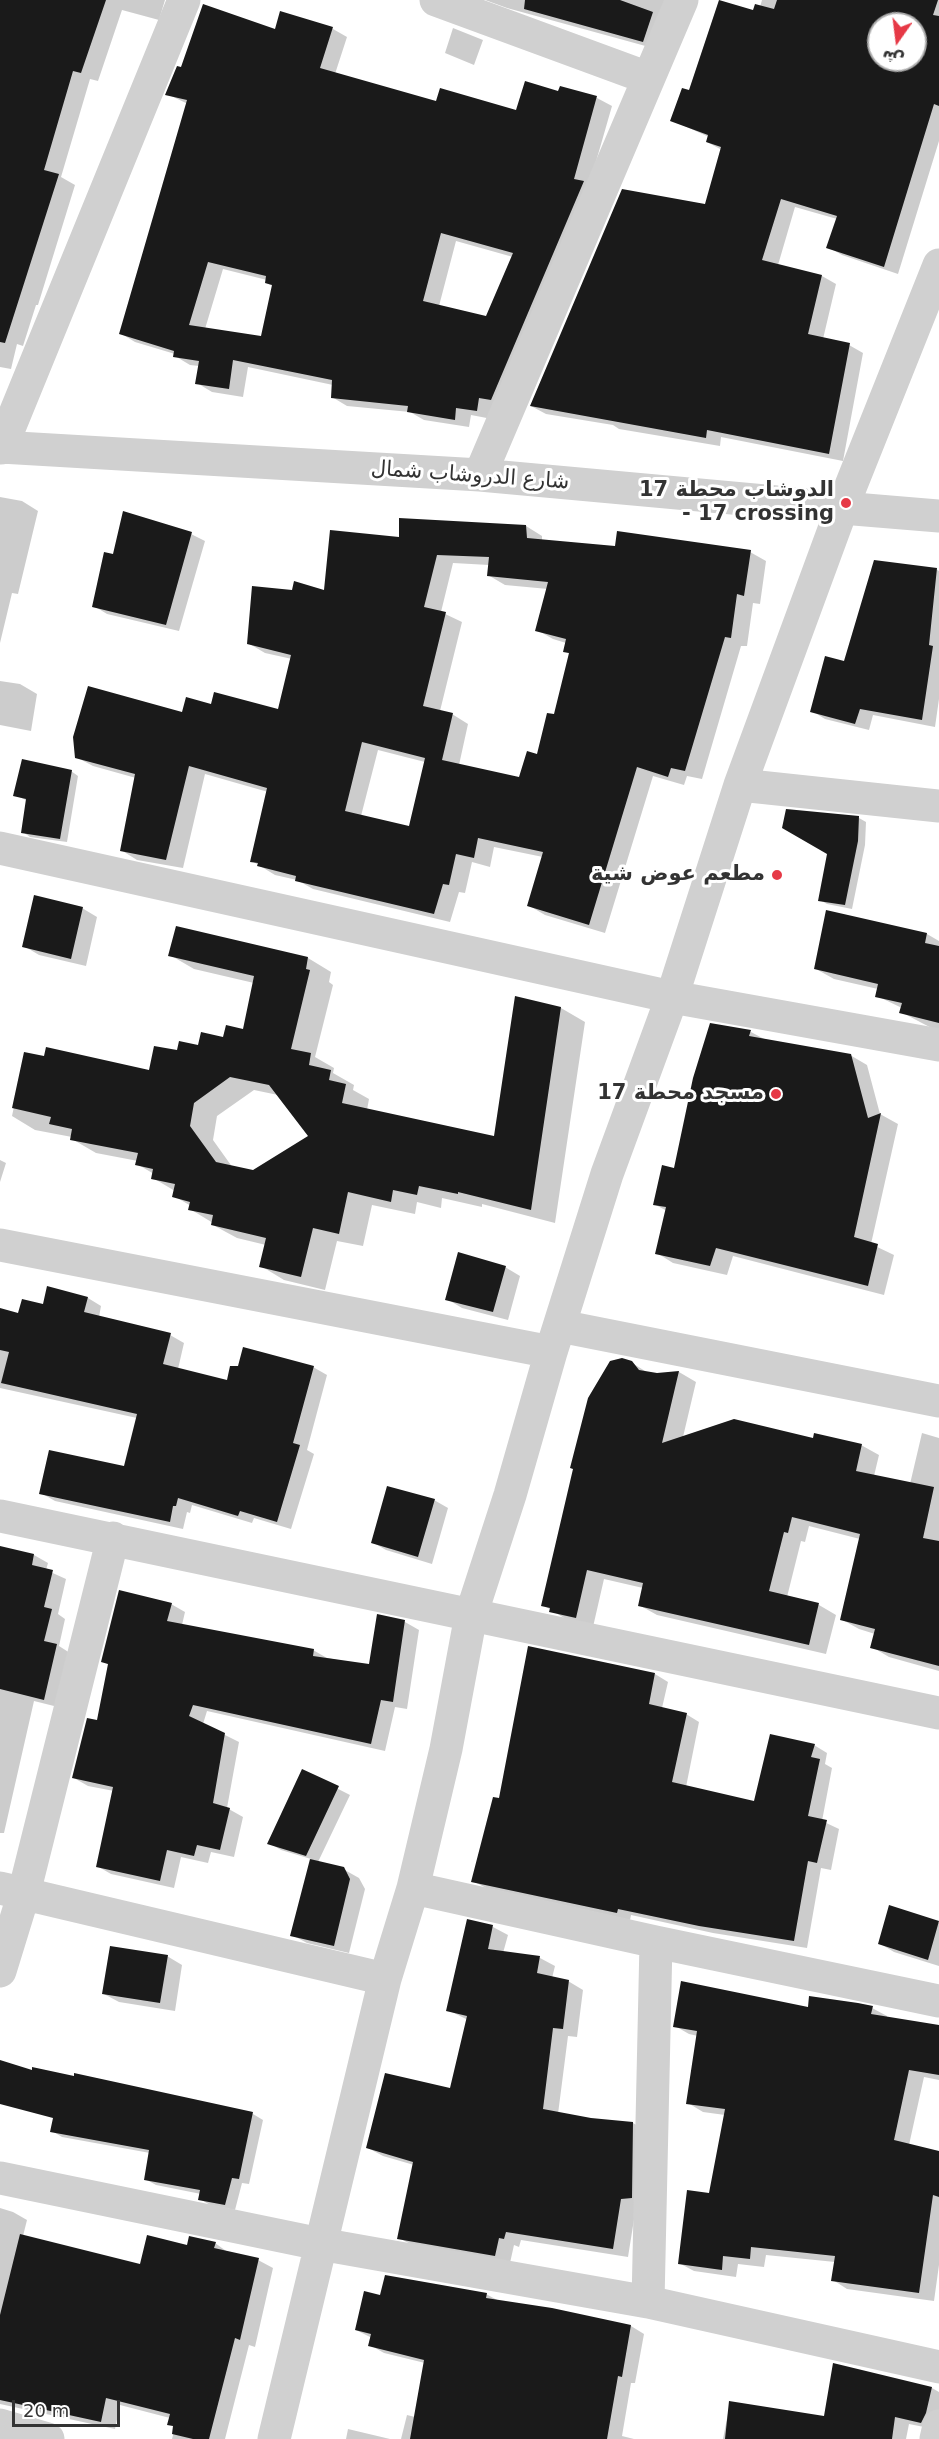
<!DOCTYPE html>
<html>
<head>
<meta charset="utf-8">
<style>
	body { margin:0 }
	#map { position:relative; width:939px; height:2439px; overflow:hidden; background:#fff; font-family:"DejaVu Sans",Cairo,sans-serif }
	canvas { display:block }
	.north { position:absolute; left:867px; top:12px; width:60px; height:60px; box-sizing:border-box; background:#fff; border:2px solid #adadad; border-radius:50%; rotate:194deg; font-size:16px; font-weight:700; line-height:24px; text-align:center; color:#333 }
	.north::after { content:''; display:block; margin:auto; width:21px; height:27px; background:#e63946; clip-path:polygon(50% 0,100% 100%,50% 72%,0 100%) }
	.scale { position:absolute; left:12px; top:2400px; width:108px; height:27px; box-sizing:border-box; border:3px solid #333; border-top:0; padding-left:8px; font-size:18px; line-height:21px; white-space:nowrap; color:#333; -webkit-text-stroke:4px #fff; paint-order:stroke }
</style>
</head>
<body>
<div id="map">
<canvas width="939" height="2439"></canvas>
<div class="north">ش</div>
<div class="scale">20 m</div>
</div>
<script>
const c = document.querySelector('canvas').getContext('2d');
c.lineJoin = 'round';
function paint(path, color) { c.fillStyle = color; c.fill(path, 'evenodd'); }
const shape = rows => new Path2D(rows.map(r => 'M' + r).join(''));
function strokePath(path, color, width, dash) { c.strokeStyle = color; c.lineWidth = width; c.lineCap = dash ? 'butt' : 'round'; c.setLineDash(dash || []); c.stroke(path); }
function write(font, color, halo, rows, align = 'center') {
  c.font = font + ' "DejaVu Sans",Cairo,sans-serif'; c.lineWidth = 6; c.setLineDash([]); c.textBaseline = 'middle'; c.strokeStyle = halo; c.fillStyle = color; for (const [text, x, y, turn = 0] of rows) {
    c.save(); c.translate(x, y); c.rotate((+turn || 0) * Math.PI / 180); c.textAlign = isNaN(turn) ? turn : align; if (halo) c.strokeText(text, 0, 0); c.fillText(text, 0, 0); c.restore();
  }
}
const shadow = shape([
	[0,0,165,0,159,20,122,10,98,81,90,79,61,177,75,185,38,305,36,305,23,346,17,344,11,369,0,367],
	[485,0,680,0,660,50,507,8],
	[762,0,939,0,939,141,898,274,842,255,828,247,837,219,795,207,778,265,822,276,836,284,823,339,849,345,863,353,843,461,721,437,720,446,619,429,613,425,546,414,531,406,706,206,722,150,707,142,709,137,678,123,760,7],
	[879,24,915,24,915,60,879,60],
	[281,13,333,29,347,37,335,74,437,103,517,112,559,93,561,88,597,98,612,106,589,186,492,419,471,415,469,427,424,420,410,412,347,406,332,397,333,385,248,367,243,397,212,392,197,383,199,366,190,365,175,356,175,354,135,342,120,333,188,104,167,94,182,69,276,31],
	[456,241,513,257,487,318,439,306],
	[223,269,267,280,266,283,273,286,262,338,205,329],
	[453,28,483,40,474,65,445,53],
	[0,497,22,501,38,511,18,594,12,593,0,643],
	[526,526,542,536,542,541,616,548,750,552,766,561,760,604,753,603,747,646,741,646,702,779,687,776,684,785,653,776,605,933,545,915,528,905,543,857,494,847,490,867,472,862,465,893,459,892,450,922,313,889,297,880,275,875,252,861,268,792,205,774,183,868,137,860,121,850,136,778,93,766,76,757,183,714,212,706,279,711,292,659,265,653,248,643,293,591,326,592,400,539],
	[453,563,489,565,488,575,505,585,548,589,537,630,553,639,566,643,564,651,570,654,555,716,538,756,520,779,459,765,468,724,452,714,440,711,462,622,441,612],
	[378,750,425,762,410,828,361,816],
	[191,534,205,541,179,631,107,614,94,606,114,556],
	[936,569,939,571,939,699,935,727,873,715,869,730,825,719,812,711,845,663],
	[0,681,20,684,37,694,31,731,0,725],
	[71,771,78,776,67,842,30,837,23,832,28,801,15,795],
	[859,818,866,822,865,845,852,909,827,904,820,900],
	[82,908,97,917,86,966,39,955,24,946],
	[827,912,927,934,939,941,939,1032,901,1012,902,1008,877,996,878,989,834,979,816,969],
	[170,955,308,958,331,972,329,982,333,985,315,1057,334,1068,333,1073,354,1085,353,1090,369,1099,367,1110,495,1137,517,998,561,1008,585,1022,555,1223,482,1204,482,1207,442,1198,441,1208,417,1202,415,1214,372,1205,363,1246,337,1241,325,1290,284,1280,261,1266,266,1245,237,1238,213,1225,213,1223,190,1209,191,1206,174,1196,175,1191,153,1178,154,1174,137,1164,138,1161,96,1153,72,1139,72,1137,35,1130,12,1116,25,1054,150,1071,178,1052,199,1047,244,1031,254,983,194,969],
	[254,1090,278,1095,310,1136,253,1172,233,1168,213,1140,217,1116],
	[711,1025,751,1032,766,1040,850,1055,867,1065,880,1114,898,1124,871,1244,894,1255,884,1295,733,1256,727,1275,673,1263,657,1253,667,1211,654,1204,675,1170],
	[0,1160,6,1163,0,1182],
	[505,1267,520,1276,508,1320,462,1308,447,1299],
	[88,1298,101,1306,99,1317,170,1335,184,1343,178,1369,228,1381,313,1367,327,1375,307,1450,314,1454,291,1529,254,1518,252,1523,192,1505,190,1513,187,1512,183,1529,55,1501,41,1493,125,1468,137,1418,0,1388,0,1309,19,1315,44,1306],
	[632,1363,650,1374,679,1372,696,1382,683,1437,814,1440,861,1445,879,1455,874,1476,910,1484,922,1433,939,1438,939,1671,889,1657,872,1647,875,1634,859,1629,841,1619,860,1539,809,1526,805,1542,801,1541,787,1597,819,1605,836,1615,826,1654,657,1615,639,1605,643,1588,604,1579,593,1627,569,1621,543,1605],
	[434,1500,448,1508,432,1564,386,1550,372,1542],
	[0,1549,34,1555,48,1563,46,1570,66,1579,58,1614,65,1619,59,1646,70,1653,58,1707,34,1701,4,1833,0,1833],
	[171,1604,185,1612,182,1625,313,1650,327,1658,370,1666,378,1616,405,1622,419,1630,407,1709,395,1707,385,1751,207,1711,203,1724,239,1742,227,1808,243,1817,234,1857,211,1852,208,1863,181,1857,174,1888,111,1874,97,1866,114,1791,88,1786,74,1778,98,1722,109,1665,103,1661],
	[655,1674,668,1682,662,1708,686,1714,699,1722,686,1787,755,1803,814,1745,827,1753,825,1764,832,1768,822,1821,839,1829,831,1870,821,1868,807,1948,713,1933,631,1915,630,1920,486,1888,473,1881,500,1800],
	[303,1771,350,1795,318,1862,343,1869,359,1878,365,1889,349,1953,307,1943,292,1935,311,1859,281,1850,269,1843],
	[890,1907,939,1923,939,1966,894,1952,879,1943],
	[468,1921,493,1927,508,1935,503,1953,540,1958,555,1966,552,1978,568,1981,583,1990,577,2037,568,2036,558,2114,591,2120,633,2123,648,2132,628,2257,521,2240,519,2247,514,2245,510,2263,414,2246,399,2238,414,2165,383,2156,368,2148,451,2090,468,2020,448,2010],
	[167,1956,182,1965,175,2011,119,2002,104,1994],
	[872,2008,887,2016,887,2018,939,2027,939,2080,924,2077,909,2145,939,2152,939,2265,934,2301,847,2289,833,2280,835,2262,766,2255,764,2267,738,2264,736,2277,694,2271,679,2263,710,2195,725,2115,703,2112,688,2103,698,2036,689,2034,675,2026,809,2009],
	[75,2074,253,2114,263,2120,249,2184,242,2183,235,2210,210,2205,200,2199,201,2194,156,2185,145,2179,150,2153,62,2137,52,2131],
	[0,2208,13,2212,27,2220,23,2236,141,2266,188,2247,215,2243,229,2253,258,2260,273,2268,255,2347,249,2345,225,2439,172,2439,175,2427,169,2424,170,2418,120,2405,115,2429,0,2404],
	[486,2294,499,2301,631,2326,644,2334,635,2383,631,2383,622,2436,634,2439,401,2439,407,2415,415,2417,425,2363,384,2353,370,2345,372,2338,356,2330,381,2297],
	[932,2388,939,2392,939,2421,934,2429,909,2424,906,2439,723,2439,730,2403,825,2418],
	[348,2429,390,2439,346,2439]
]);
const building = shape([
	[0,0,106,0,81,73,73,71,44,170,59,174,5,343,0,342],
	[525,0,620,0,653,12,643,42,524,9],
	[719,0,753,10,755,4,774,9,777,0,938,0,933,15,939,16,939,106,934,104,884,267,826,248,837,216,781,199,762,260,822,275,808,334,850,343,829,454,707,430,706,438,530,406,622,189,705,204,721,147,706,142,708,135,670,121,682,88,689,90],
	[879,24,915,24,915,60,879,60],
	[203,4,275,29,280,11,333,27,320,68,436,101,440,88,516,110,525,81,558,91,560,86,597,96,574,179,584,181,491,400,479,398,477,411,456,408,455,420,407,412,408,406,331,398,332,380,233,360,229,389,195,384,199,361,173,357,174,351,119,334,187,100,165,95,177,66,181,67],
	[441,233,513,253,486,316,423,301],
	[208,262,266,276,265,283,272,285,261,336,189,325],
	[123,511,192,532,166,625,92,607,104,552,113,554],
	[399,518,526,525,527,538,615,546,617,531,751,550,744,596,737,594,731,638,725,637,685,771,671,768,668,777,637,767,589,925,527,906,543,852,478,838,474,858,456,854,449,885,443,884,434,914,295,881,296,876,257,866,258,863,250,862,267,788,189,766,166,860,120,851,135,774,75,758,73,737,88,686,182,712,186,697,211,704,214,692,278,709,291,655,247,644,252,586,292,590,294,581,324,590,330,530,399,537],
	[437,555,489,557,487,576,548,582,535,631,566,639,563,652,569,653,554,714,547,713,537,754,527,751,519,777,442,760,453,713,423,706,446,612,424,607],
	[362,742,425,758,409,826,345,811],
	[874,560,937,568,929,645,933,646,922,720,860,709,855,724,810,712,825,656,844,661],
	[22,759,72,770,60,839,21,833,26,799,13,796],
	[786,809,859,816,858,841,845,905,818,901,827,854,782,828],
	[34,895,83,907,71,959,22,947],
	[826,910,927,933,925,943,939,946,939,1023,899,1013,902,1003,875,997,878,984,814,969],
	[176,926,308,957,306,969,310,970,291,1049,311,1053,309,1065,331,1070,329,1080,346,1084,342,1103,494,1136,515,996,561,1007,531,1210,458,1192,458,1194,419,1186,417,1195,393,1190,391,1202,348,1192,339,1234,313,1228,301,1277,259,1267,266,1238,211,1225,213,1215,188,1210,190,1202,172,1197,175,1184,151,1179,153,1169,135,1165,138,1153,70,1140,72,1129,49,1124,51,1117,12,1108,24,1052,44,1056,46,1047,149,1070,154,1046,177,1050,179,1041,198,1045,201,1032,223,1037,226,1025,243,1029,254,976,168,956],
	[230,1077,269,1085,308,1136,253,1170,216,1162,190,1126,194,1103],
	[710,1023,751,1030,749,1036,851,1054,868,1118,881,1113,854,1237,878,1244,868,1286,716,1248,710,1266,655,1254,666,1207,653,1205,662,1165,674,1168,693,1078],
	[458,1252,506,1266,493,1312,445,1300],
	[47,1286,88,1297,84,1312,171,1333,163,1364,227,1380,230,1366,238,1366,243,1347,314,1366,293,1443,300,1445,277,1522,240,1511,238,1516,178,1498,176,1506,173,1506,170,1522,39,1494,49,1450,124,1466,137,1414,1,1383,9,1352,0,1350,0,1308,18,1313,22,1299,43,1304],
	[622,1358,632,1361,639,1370,657,1373,679,1371,662,1443,734,1419,813,1438,814,1433,862,1444,856,1471,934,1487,923,1538,939,1541,939,1666,870,1648,875,1629,840,1620,860,1534,792,1517,788,1533,784,1532,769,1591,819,1603,809,1645,638,1606,643,1583,587,1570,576,1618,549,1612,550,1608,541,1606,573,1469,570,1468,588,1398,610,1361],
	[387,1486,435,1499,418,1557,371,1543],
	[0,1546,34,1554,32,1565,53,1570,44,1607,52,1609,44,1641,57,1644,44,1700,0,1689],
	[119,1590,172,1603,167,1621,314,1649,313,1656,369,1664,377,1614,405,1620,393,1702,381,1700,371,1744,193,1705,189,1716,225,1733,213,1803,230,1808,220,1850,197,1845,194,1856,167,1850,160,1881,96,1867,113,1787,72,1778,87,1718,97,1720,108,1664,101,1662],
	[528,1646,655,1673,649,1704,687,1713,672,1782,754,1801,770,1734,815,1744,811,1757,820,1759,808,1816,827,1820,817,1863,808,1861,794,1941,699,1926,618,1909,617,1913,471,1882,493,1797,499,1798],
	[302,1769,339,1786,306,1856,267,1844],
	[310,1859,344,1867,350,1879,334,1946,290,1936],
	[889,1905,939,1921,928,1960,878,1944],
	[467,1919,493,1925,488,1949,540,1956,537,1973,569,1980,563,2029,553,2028,543,2109,591,2118,633,2122,632,2198,621,2199,613,2249,506,2232,504,2239,499,2238,495,2256,397,2239,413,2162,366,2148,385,2073,450,2088,467,2016,446,2011],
	[110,1946,168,1955,160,2003,102,1994],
	[681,1981,808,2007,809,1996,858,2003,873,2006,871,2014,939,2025,939,2075,909,2070,894,2140,939,2151,939,2197,933,2195,919,2293,831,2281,835,2256,751,2247,750,2259,723,2256,722,2270,678,2264,687,2190,709,2193,725,2109,686,2104,697,2031,673,2027],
	[0,2060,32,2070,32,2067,74,2076,74,2073,253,2112,239,2179,232,2178,225,2205,198,2200,200,2190,144,2180,149,2150,50,2132,53,2118,0,2104],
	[20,2234,140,2264,147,2235,187,2245,189,2236,216,2242,214,2248,259,2258,240,2340,235,2338,209,2439,193,2439,172,2434,173,2426,167,2425,170,2414,106,2398,101,2422,0,2400,0,2315],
	[385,2275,487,2293,486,2298,552,2308,631,2325,622,2377,618,2376,607,2439,410,2439,424,2360,368,2346,371,2334,355,2330,364,2291,380,2295],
	[833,2363,932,2387,926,2413,921,2423,895,2417,892,2439,725,2439,729,2401,824,2416]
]);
const minor = shape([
	[436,0,648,78],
	[0,447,480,475,842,508],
	[1,448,184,0],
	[480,475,682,0],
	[740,785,939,806],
	[0,848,672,997,939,1045],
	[0,1245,551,1352],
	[560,1326,939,1401],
	[0,1516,939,1713],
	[0,1888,385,1979],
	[413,1888,656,1942,939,2001],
	[0,1971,24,1893,113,1538],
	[0,2178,320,2244,648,2302,939,2367],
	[648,2302,656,1942],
	[0,2425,48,2439],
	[274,2439,385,1979,413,1888,446,1749,471,1615,510,1495,551,1352,607,1174,672,997,740,785,842,508,939,265],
	[936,2439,939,2426]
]);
const tertiary = shape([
	[842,508,939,516]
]);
const markers = [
	[846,503,6,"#e63946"],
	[777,875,6,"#e63946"],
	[776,1094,6,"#e63946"]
];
const streetNames = [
	["شارع الدروشاب شمال",470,476,4]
];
const poiNames = [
	["الدوشاب محطة 17",834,491],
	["- 17 crossing",834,515],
	["مطعم عوض شية",765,875],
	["مسجد محطة 17",764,1094]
];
paint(shadow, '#0003');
paint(building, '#1a1a1a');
strokePath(minor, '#d0d0d0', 33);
strokePath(tertiary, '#d0d0d0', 33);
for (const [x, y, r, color] of markers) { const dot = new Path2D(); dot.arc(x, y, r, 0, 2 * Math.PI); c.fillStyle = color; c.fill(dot); strokePath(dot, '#fff', 2); }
write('21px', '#333', '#fff', streetNames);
write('bold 21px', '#333', '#fff', poiNames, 'right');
</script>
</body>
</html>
